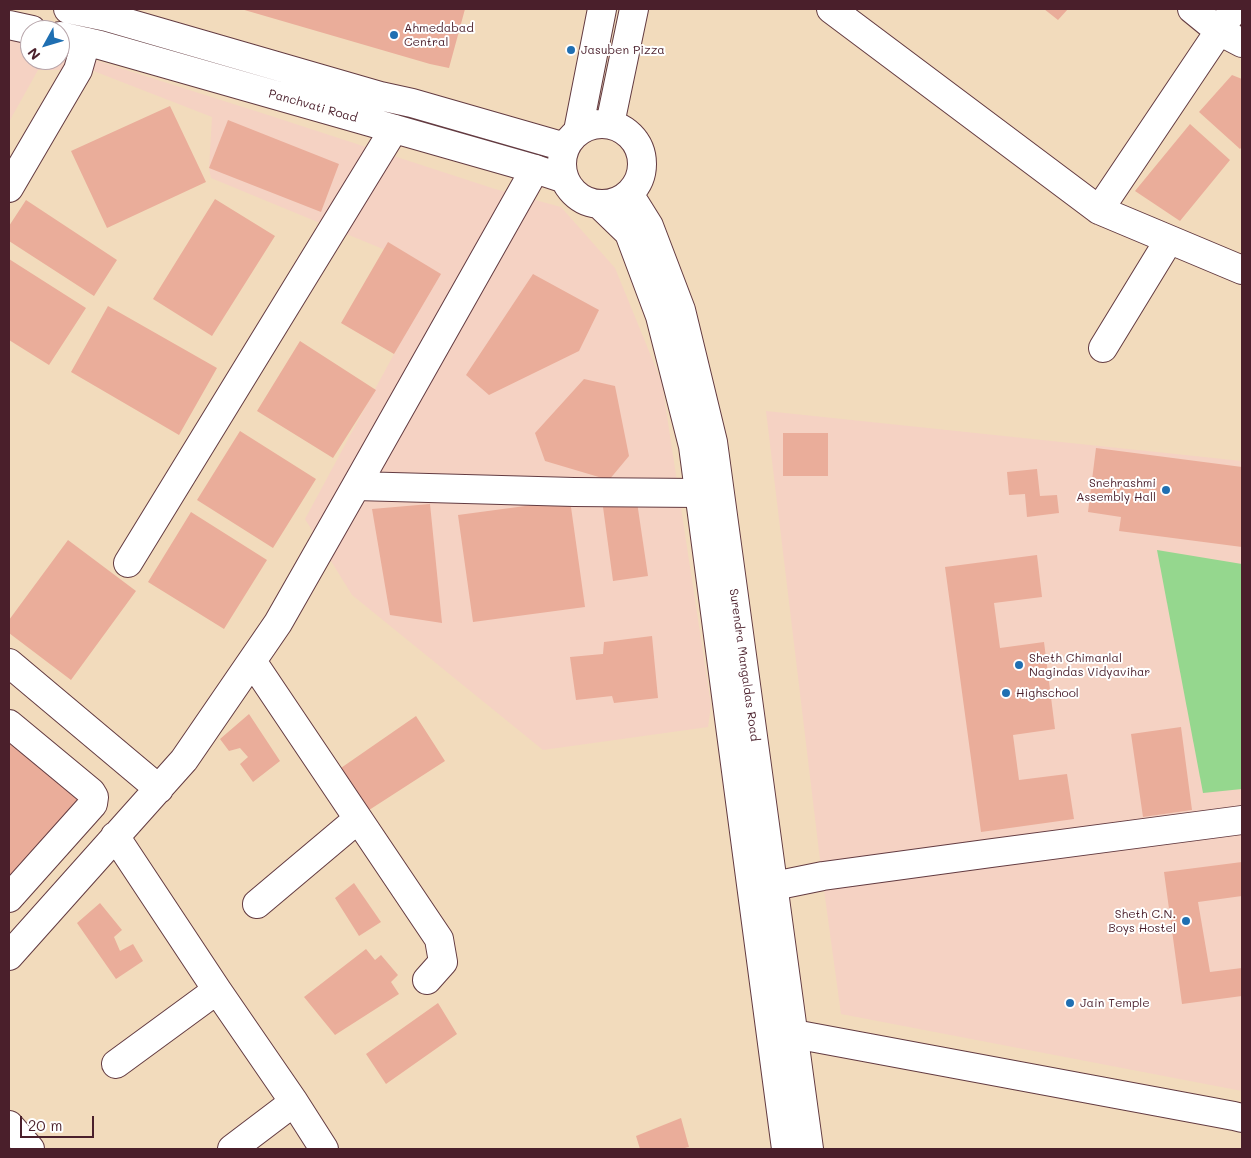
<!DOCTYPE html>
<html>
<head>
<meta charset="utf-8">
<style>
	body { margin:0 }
	#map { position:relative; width:1251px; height:1158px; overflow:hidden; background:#f2dbbc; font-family:Mali,sans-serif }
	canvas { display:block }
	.frame { position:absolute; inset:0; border:10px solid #4a1f2b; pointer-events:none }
	.north { position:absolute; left:20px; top:20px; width:50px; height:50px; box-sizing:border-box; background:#fff; border:1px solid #b7a5aa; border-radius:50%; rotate:231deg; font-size:14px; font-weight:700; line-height:20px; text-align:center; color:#4a1f2b }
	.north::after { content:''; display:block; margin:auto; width:18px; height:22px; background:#1f6fb2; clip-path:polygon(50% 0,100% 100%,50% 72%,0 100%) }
	.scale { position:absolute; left:20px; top:1116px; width:74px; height:22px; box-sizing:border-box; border:2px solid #4a1f2b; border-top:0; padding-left:6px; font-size:15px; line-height:18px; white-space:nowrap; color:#4a1f2b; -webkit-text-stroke:4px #fff; paint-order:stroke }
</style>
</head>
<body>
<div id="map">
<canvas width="1251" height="1158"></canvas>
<div class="frame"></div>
<div class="north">N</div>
<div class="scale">20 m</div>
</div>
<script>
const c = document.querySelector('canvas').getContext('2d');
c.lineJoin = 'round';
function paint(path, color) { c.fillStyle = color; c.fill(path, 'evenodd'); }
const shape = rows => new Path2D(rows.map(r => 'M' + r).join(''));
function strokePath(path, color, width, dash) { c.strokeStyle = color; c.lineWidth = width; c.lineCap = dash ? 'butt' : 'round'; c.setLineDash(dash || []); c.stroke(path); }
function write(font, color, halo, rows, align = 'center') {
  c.font = font + ' Mali,sans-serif'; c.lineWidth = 4; c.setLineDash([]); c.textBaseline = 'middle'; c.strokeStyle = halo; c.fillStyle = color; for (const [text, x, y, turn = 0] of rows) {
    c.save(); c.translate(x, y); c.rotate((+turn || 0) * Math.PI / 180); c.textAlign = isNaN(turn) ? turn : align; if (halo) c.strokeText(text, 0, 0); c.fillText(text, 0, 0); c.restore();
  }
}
const built = shape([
	[9,38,30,42,30,60,60,60,60,49,268,115,495,189,561,207,615,268,662,383,711,705,708,727,543,750,352,595,305,519,394,354,436,271,211,178,209,168,212,117,91,70,38,70,9,122],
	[766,411,1242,461,1242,1091,841,1014,821,868]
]);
const green = shape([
	[1157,550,1242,564,1242,789,1203,793]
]);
const building = shape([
	[241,9,465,9,449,68,430,64],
	[1044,9,1068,9,1058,20],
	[1232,75,1242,79,1242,147,1240,149,1199,112],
	[170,106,206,182,107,228,71,151],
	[228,120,339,164,321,212,209,168],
	[1190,124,1230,160,1180,221,1135,191],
	[215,199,275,236,212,336,153,299],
	[26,200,117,260,94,296,9,241,9,226],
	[388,242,441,274,394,354,341,323],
	[9,259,86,308,49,365,9,340],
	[533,274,599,310,579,351,489,395,466,375],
	[108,306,217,368,179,435,71,372],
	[300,341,376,390,333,458,257,411],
	[584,379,615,386,629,456,609,480,545,461,535,433],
	[240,431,316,479,273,548,197,500],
	[783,433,828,433,828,476,783,476],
	[1096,448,1242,467,1242,547,1119,531,1121,517,1088,512],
	[1037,469,1040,496,1057,495,1059,513,1027,517,1025,494,1009,495,1007,472],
	[570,500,585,607,473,622,458,515],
	[637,502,648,576,613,581,603,507],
	[430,504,442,623,390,615,372,509],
	[191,512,267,560,224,629,148,582],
	[68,540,136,591,71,680,9,633,9,620],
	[1037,555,1042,597,994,603,1000,648,1044,642,1055,729,1013,735,1019,780,1067,774,1074,819,981,832,945,567],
	[652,636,658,698,614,703,612,696,576,700,570,657,603,654,604,642],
	[249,714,280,761,253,782,240,764,248,757,240,748,229,751,220,739],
	[416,716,445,761,366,812,338,770],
	[1181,727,1192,810,1143,817,1131,734],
	[9,733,92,800,9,895],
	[1242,862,1242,896,1198,902,1210,972,1242,968,1242,996,1182,1004,1164,872],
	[354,883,381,922,359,936,335,898],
	[100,903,122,930,114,937,120,951,133,944,143,961,116,979,77,923],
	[366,949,375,960,381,955,398,975,391,982,399,994,335,1035,304,997],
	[438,1003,457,1034,386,1084,366,1054],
	[681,1118,689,1147,681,1149,640,1149,636,1136]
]);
const minor = shape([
	[831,9,1099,210,1242,270],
	[1192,9,1219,31,1242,43],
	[9,188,78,70,86,42],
	[1099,210,1234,9],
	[1103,348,1169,240],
	[356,486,574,492,699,493],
	[128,563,394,129],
	[252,661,439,939,443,962,427,980],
	[9,663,159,789],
	[9,724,91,792,94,797,93,804,9,898],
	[115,836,217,990,294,1102,324,1149],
	[774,886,823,876,992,853,1242,820],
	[257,904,358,819],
	[9,956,184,760,278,623,356,486,535,169],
	[794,1034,1234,1116,1242,1118],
	[116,1064,217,990],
	[9,1125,30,1149],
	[232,1149,294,1102]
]);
const major = shape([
	[68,9,107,17,380,96,412,103,565,147],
	[9,25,32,30],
	[60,36,100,45,535,169,565,179],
	'562 164a40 40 0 1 1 80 0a40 40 0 1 1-80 0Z',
	[610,124,634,9],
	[578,131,602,9],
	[629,194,649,226,681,310,713,442,809,1149],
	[599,204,629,233,660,316,693,446,786,1149]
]);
const markers = [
	[394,35,5,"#1f6fb2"],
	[571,50,5,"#1f6fb2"],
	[1166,490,5,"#1f6fb2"],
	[1019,665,5,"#1f6fb2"],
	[1006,693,5,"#1f6fb2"],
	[1186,921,5,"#1f6fb2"],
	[1070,1003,5,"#1f6fb2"]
];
const poiNames = [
	["Ahmedabad",404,28],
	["Central",404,42],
	["Jasuben Pizza",581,50],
	["Snehrashmi",1156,483,"right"],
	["Assembly Hall",1156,497,"right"],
	["Sheth Chimanlal",1029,658],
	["Nagindas Vidyavihar",1029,672],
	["Highschool",1016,693],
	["Sheth C.N.",1176,914,"right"],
	["Boys Hostel",1176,928,"right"],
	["Jain Temple",1080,1003]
];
const streetNames = [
	["Panchvati Road",313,106,16],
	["Surendra Mangaldas Road",744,665,82]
];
paint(built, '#f5d2c3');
paint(green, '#95d78e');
paint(building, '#eaad9a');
strokePath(minor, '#633b41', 30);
strokePath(major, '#633b41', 30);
strokePath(minor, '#fff', 28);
strokePath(major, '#fff', 28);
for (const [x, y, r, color] of markers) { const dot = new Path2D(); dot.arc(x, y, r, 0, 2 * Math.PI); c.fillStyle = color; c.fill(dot); strokePath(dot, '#fff', 2); }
write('12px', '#4a1f2b', '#fff', poiNames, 'left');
write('12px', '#4a1f2b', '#fff', streetNames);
</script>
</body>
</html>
